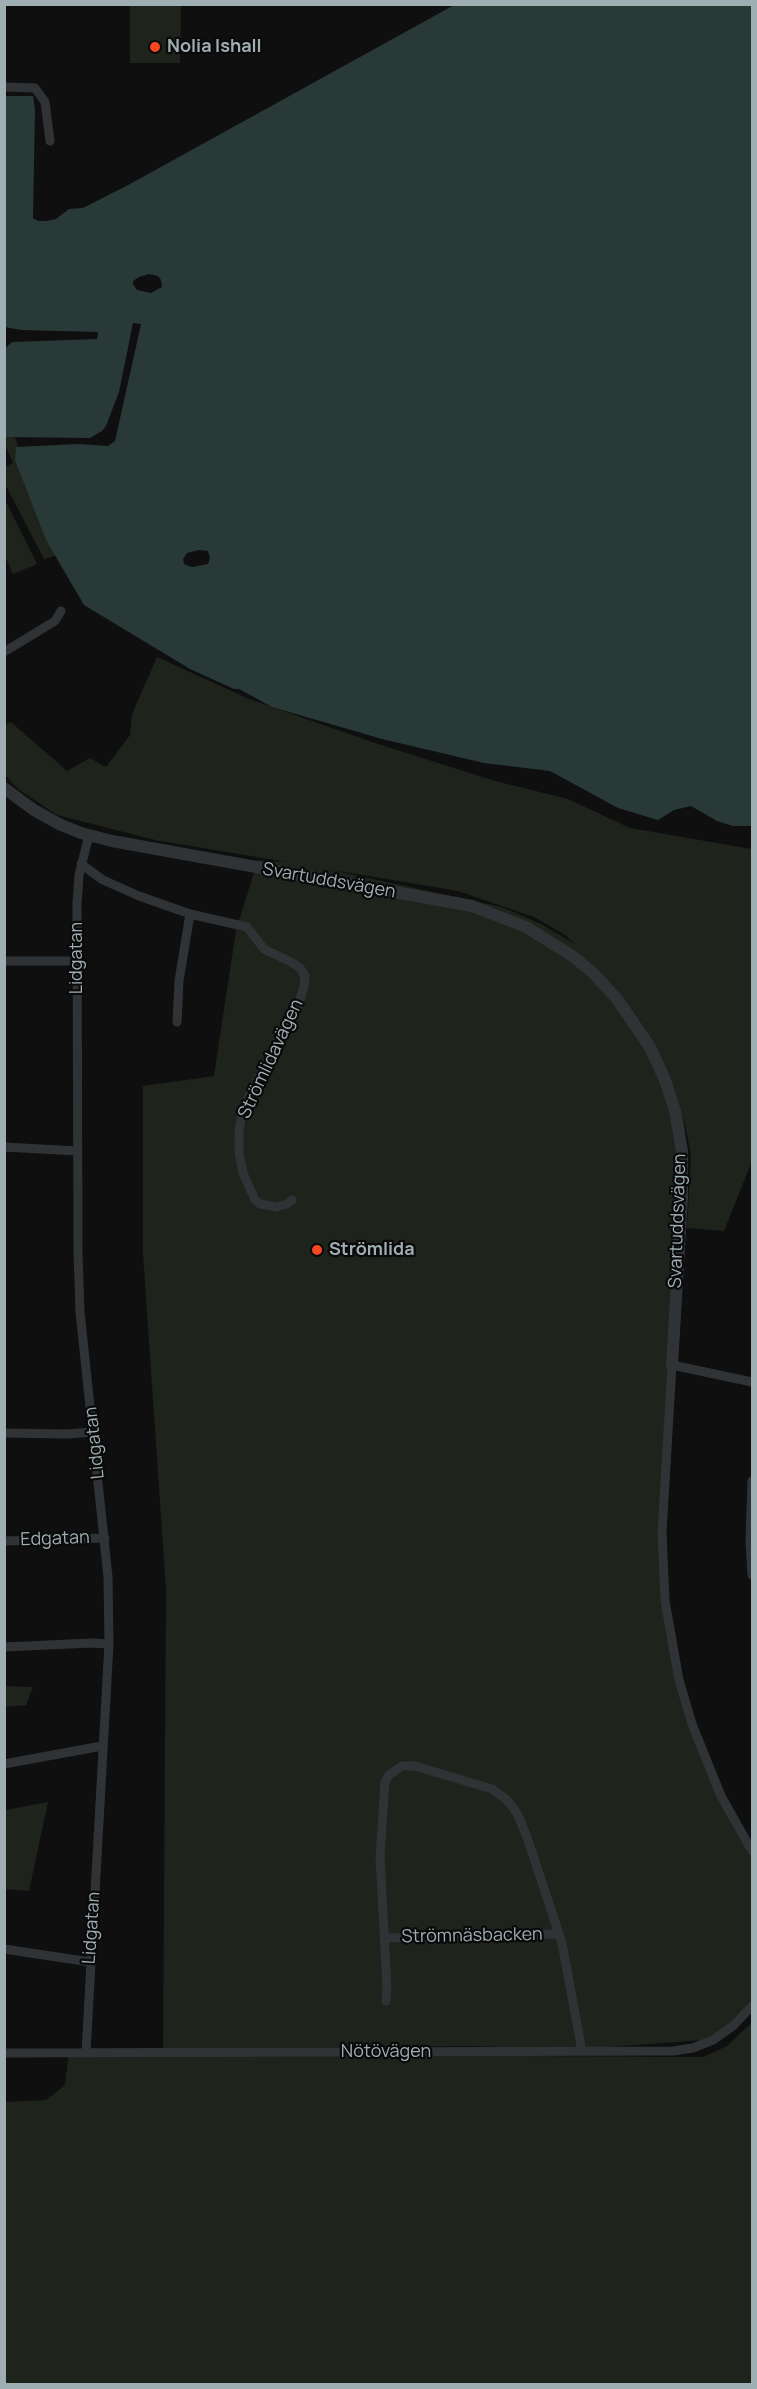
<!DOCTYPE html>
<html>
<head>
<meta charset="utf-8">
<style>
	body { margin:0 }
	#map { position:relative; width:757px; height:2389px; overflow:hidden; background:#0f0f10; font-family:Manrope,sans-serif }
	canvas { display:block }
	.frame { position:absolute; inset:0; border:6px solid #9faeb2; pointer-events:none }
</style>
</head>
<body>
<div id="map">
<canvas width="757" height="2389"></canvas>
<div class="frame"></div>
</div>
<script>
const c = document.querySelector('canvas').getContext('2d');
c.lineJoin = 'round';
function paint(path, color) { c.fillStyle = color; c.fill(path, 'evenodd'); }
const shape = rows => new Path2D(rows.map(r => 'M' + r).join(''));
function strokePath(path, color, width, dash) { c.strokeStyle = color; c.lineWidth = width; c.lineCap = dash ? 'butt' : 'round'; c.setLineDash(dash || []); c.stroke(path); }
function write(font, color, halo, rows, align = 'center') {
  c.font = font + ' Manrope,sans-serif'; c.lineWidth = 4.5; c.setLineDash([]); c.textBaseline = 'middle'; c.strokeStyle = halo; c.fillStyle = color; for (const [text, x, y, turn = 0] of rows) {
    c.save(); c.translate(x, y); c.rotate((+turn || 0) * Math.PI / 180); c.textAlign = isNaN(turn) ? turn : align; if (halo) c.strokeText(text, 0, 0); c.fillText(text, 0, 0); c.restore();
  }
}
const green = shape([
	[130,5,181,5,180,63,130,63],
	[4,428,15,437,22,461,61,554,44,559,5,484,5,467,13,463,5,445],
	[5,500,37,564,13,574,5,556],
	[157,657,249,699,375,743,495,781,568,799,630,828,752,849,752,1161,724,1231,687,1228,691,1155,683,1114,685,1129,681,1159,662,1506,665,1614,707,1763,752,1845,752,2004,718,2035,702,2040,583,2049,465,2046,163,2049,166,1590,143,1254,143,1086,214,1076,236,930,258,860,287,862,155,840,57,815,18,789,5,775,4,725,11,722,67,771,90,758,106,767,130,735,132,714],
	[327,869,458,891,534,917,565,935,575,944,541,924,502,907],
	[5,1686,33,1687,26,1705,5,1707],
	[48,1802,29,1891,5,1889,5,1810],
	[752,2022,752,2384,5,2384,4,2102,46,2100,65,2085,69,2050,174,2054,703,2057,727,2046]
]);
const water = shape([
	[456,4,752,5,752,826,733,826,717,821,691,806,674,810,658,820,618,808,550,771,484,763,382,739,272,707,239,689,234,689,190,669,84,605,46,540,15,460,16,447,78,444,108,446,115,441,141,324,133,323,119,392,106,426,102,431,90,438,5,437,5,348,12,342,97,339,98,332,21,330,5,327,5,96,33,96,35,109,33,218,38,221,46,221,56,219,69,209,83,208,130,184],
	[149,274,158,276,161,280,162,287,151,293,137,290,133,284,133,281,139,277],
	[199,550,208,551,210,558,208,564,192,567,184,564,183,559,187,553]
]);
const minor = shape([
	[4,87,35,88,45,102,50,141],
	[4,652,55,621,61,611],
	[81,864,103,880,139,896,190,914,179,981,177,1022],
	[190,914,247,927,264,949,291,962,300,968,305,976,304,986,298,1006,251,1092,242,1114,239,1130,239,1153,243,1173,255,1200,260,1204,276,1207,287,1204,292,1200],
	[4,961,77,961],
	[4,1147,77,1151],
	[752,1382,672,1365,662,1532,665,1601,679,1680,692,1724,721,1796,752,1851],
	[4,1433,67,1434,93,1432],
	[752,1481,750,1541,752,1575],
	[4,1541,105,1538],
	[4,1647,92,1643,109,1644],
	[4,1764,102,1746],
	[385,1938,559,1934],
	[4,1949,90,1962],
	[386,2001,387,1988,380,1857,385,1782,389,1775,402,1766,415,1766,492,1789,507,1800,517,1813,527,1837,562,1943,582,2051],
	[86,2052,109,1644,108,1577,80,1312,78,1253,77,904,79,875,89,835],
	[4,2053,673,2051,693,2048,713,2040,733,2026,752,2006]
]);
const tertiary = shape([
	[4,788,34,810,59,824,81,833,112,841,472,906,526,927,574,957,594,974,617,999,650,1047,665,1080,675,1111,682,1151,682,1198,672,1365]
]);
const markers = [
	[155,47,6,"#f64720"],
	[317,1250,6,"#f64720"]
];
const poiNames = [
	["Nolia Ishall",167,47],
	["Strömlida",329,1250]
];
const streetNames = [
	["Svartuddsvägen",329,881,10],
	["Lidgatan",77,958,-90],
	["Strömlidavägen",271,1059,-65],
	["Svartuddsvägen",678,1221,-88],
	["Lidgatan",95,1443,-96],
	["Edgatan",55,1539,-2],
	["Lidgatan",92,1928,-86],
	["Strömnäsbacken",472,1936,-1],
	["Nötövägen",386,2052]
];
paint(green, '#1e231b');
paint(water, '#283938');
strokePath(minor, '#303335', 9);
strokePath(tertiary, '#303335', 12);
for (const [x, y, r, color] of markers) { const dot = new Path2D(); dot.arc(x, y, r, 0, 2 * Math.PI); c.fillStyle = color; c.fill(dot); strokePath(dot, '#0a0a0b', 2); }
write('bold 18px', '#9faeb2', '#0a0a0b', poiNames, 'left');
write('18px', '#9faeb2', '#0a0a0b', streetNames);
</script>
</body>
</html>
